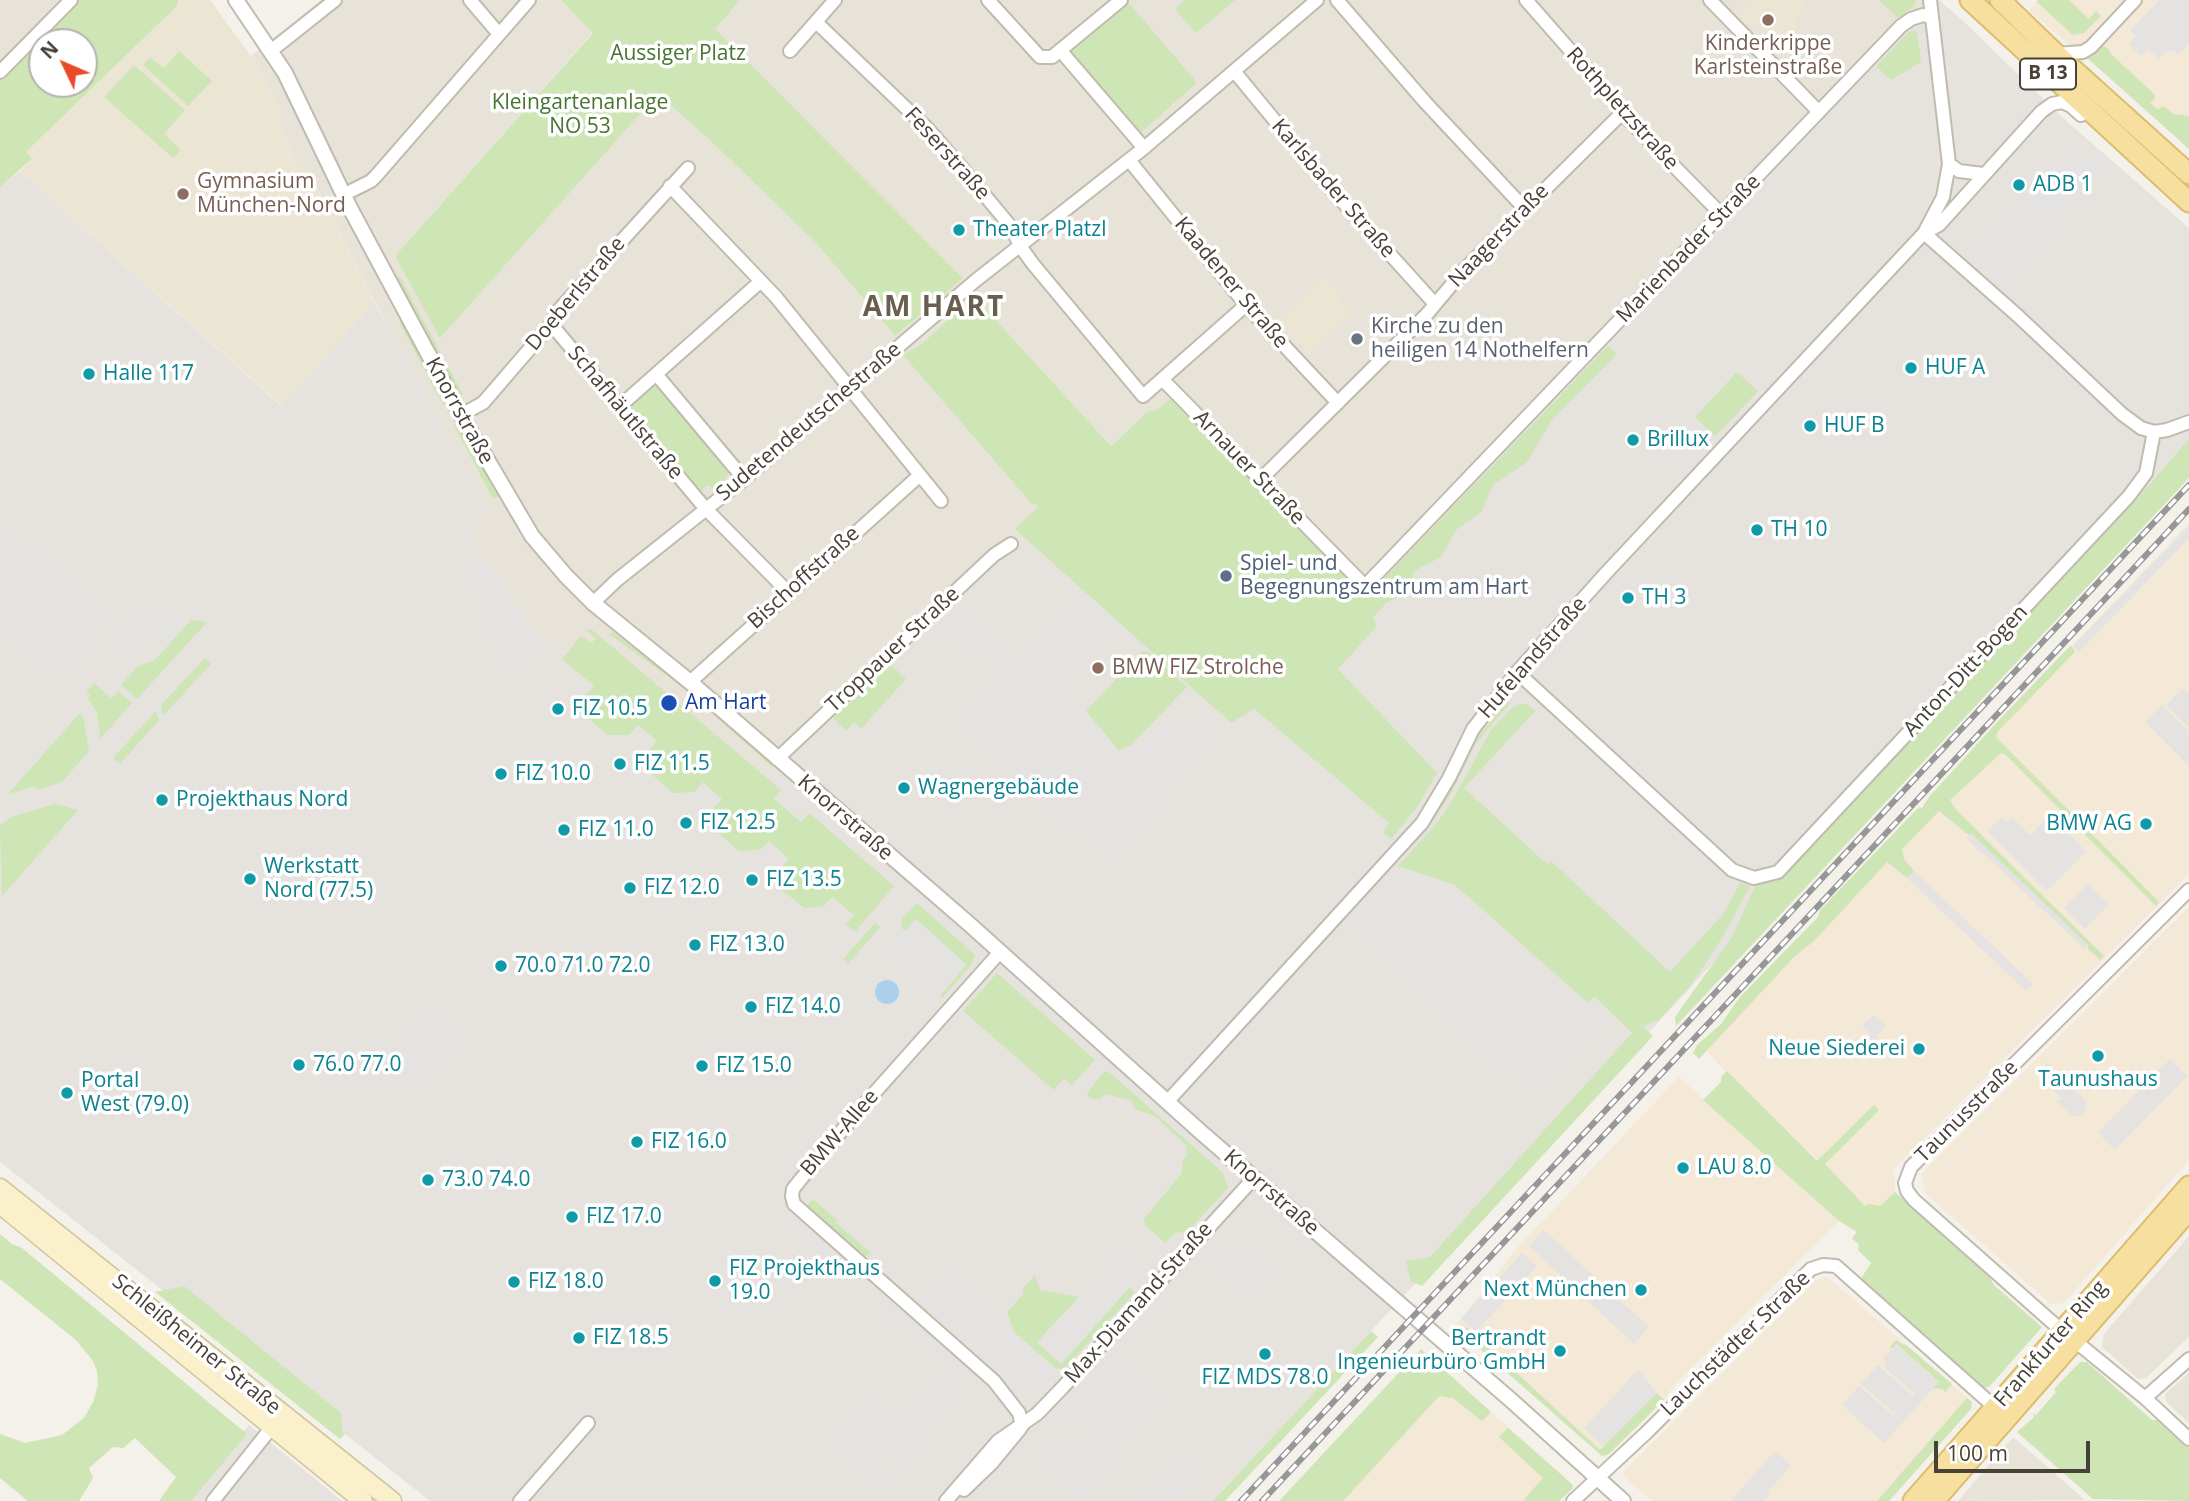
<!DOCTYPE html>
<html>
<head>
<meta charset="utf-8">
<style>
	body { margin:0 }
	#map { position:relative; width:2189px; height:1501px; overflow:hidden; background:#f3f1e9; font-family:"Open Sans",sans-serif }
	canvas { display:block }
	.north { position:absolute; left:28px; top:28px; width:70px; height:70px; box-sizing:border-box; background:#fff; border:2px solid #b5b3af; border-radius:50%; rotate:314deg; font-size:19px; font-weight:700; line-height:28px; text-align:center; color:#474138 }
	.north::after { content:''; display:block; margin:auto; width:24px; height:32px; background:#eb4a29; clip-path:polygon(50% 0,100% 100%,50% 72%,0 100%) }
	.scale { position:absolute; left:1934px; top:1441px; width:156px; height:32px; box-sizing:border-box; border:4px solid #474138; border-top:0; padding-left:9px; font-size:21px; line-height:24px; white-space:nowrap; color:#474138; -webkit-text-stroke:5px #fff; paint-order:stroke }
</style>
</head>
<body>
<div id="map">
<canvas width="2189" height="1501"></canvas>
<div class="north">N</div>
<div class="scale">100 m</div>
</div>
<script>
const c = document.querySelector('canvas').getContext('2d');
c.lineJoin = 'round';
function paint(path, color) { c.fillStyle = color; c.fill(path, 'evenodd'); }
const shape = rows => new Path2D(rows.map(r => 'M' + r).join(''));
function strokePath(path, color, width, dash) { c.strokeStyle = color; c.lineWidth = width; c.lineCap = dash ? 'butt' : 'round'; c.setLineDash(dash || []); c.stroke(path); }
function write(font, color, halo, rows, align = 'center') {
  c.font = font + ' "Open Sans",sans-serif'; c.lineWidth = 7; c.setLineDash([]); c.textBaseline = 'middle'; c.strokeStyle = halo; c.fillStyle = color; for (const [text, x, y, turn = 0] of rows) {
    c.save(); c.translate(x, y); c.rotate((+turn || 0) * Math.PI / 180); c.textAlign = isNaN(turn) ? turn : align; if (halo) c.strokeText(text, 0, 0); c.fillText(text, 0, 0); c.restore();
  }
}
const residential = shape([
	[0,0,80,0,0,79],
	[321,0,561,0,593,32,395,256,440,337,658,94,714,144,816,243,895,336,963,278,714,29,740,0,1931,0,1366,596,1170,399,1156,410,1147,412,1111,446,974,296,926,342,904,355,1039,508,1026,537,742,799,533,628,471,538,477,520,490,512,367,287,308,171,297,165,278,123,280,112,251,56],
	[2189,1236,2189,1337,2146,1378,2138,1379,2102,1347,2104,1334],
	[2189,1373,2189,1423,2166,1402,2165,1394],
	[2013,1437,2085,1500,1958,1501]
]);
const commercial = shape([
	[2038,0,2189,0,2189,143,2029,11],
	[2189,523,2189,874,1894,1169,1895,1194,1874,1214,1728,1075,1705,1048,2071,647],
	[2189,907,2189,1160,2064,1303,2051,1304,1925,1193,1921,1176,1930,1165],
	[1679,1077,1839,1221,1672,1388,1664,1400,1609,1454,1604,1457,1462,1333,1456,1325,1518,1247],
	[1827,1277,1972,1402,1971,1409,1889,1501,1652,1501,1623,1476,1624,1471,1816,1280],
	[1434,1361,1572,1484,1573,1488,1559,1501,1304,1501]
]);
const industrial = shape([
	[1931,0,1939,0,1962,20,2062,117,2189,228,2189,451,1213,1501,430,1501,0,1162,0,187,20,171,281,406,374,302,406,357,490,512,477,520,472,538,533,628,742,799,1026,537,1230,722,1254,709,1399,831,1319,655,1366,596],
	[249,1425,342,1501,187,1501]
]);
const education = shape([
	[179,0,210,0,251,56,280,112,278,124,297,165,308,171,374,302,282,406,20,171,32,160,26,152,177,6],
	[1754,0,1807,0,1788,41,1750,22,1745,27,1737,19],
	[1325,279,1341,294,1338,298,1352,313,1310,354,1279,322]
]);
const green = shape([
	[80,0,179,0,177,6,26,152,32,159,0,187,0,79],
	[42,42,84,42,84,84,42,84],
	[561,0,740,0,715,29,963,278,895,336,816,243,714,144,658,94,440,338,395,256,593,33],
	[1185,0,1235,0,1196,33,1175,9],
	[1879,0,1916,0,1916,1,1913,7,1898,18],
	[2038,0,2069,0,2089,19,2096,11,2101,16,2084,33,2073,35,2037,2],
	[1129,3,1197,83,1140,133,1070,52],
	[1917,31,1921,62,1891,80,1876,66,1909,32],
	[2100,45,2108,48,2111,54,2154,94,2155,98,2150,103,2158,110,2163,106,2173,114,2189,116,2189,149,2085,56],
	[179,51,212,81,188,106,143,65,150,57,164,68],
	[134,65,185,110,164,134,181,150,173,158,104,97],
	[400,277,463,394,460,396,397,278],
	[974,296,1111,446,1147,412,1156,410,1170,399,1366,597,1608,346,1617,354,1552,420,1527,462,1493,485,1482,511,1456,530,1441,557,1414,571,1410,591,1386,603,1373,618,1377,626,1338,669,1437,773,1415,810,1391,839,1383,833,1389,823,1254,709,1231,723,1015,529,1038,507,1035,504,1033,505,903,355,923,343],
	[399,322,404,322,448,403,443,405],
	[1737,372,1758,391,1715,437,1695,417],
	[654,386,659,387,729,468,727,478,713,489,708,485,699,492,630,411,630,406],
	[457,420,499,497,493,499,454,425],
	[2189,439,2189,478,1676,1026,1675,1017,1732,937,1755,886,1775,880,1789,871,2139,497],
	[191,620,207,622,137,699,121,685,137,667,155,660],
	[591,629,781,790,774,799,801,822,809,813,894,886,855,932,846,924,854,915,832,897,824,906,804,908,781,889,781,868,789,859,769,841,760,850,739,851,717,832,713,809,722,799,703,782,694,792,673,793,650,773,648,752,657,741,638,725,629,735,607,735,588,718,585,696,594,686,562,659,581,636,592,643,596,638,586,630],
	[612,632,679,680,773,762,771,766,681,686,609,634],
	[2071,645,2075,652,1998,731,1996,737,2159,902,2156,906,2006,755,2001,753,1950,800,1956,810,2104,956,2100,960,2088,949,2088,945,1979,843,1939,811,1902,849,1904,859,1914,871,1907,878,1887,862,1815,940,1795,956,1699,1059,1693,1053,1697,1045,1721,1024,1740,997,1818,917,1820,910,1919,807,1922,808,1929,797,1999,720],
	[1147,651,1187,687,1132,744,1119,751,1086,711,1142,652],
	[205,658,211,664,163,716,161,705],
	[891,665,906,679,861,729,854,722,846,731,833,718],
	[94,683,111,698,118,691,132,703,100,739,97,713,88,699,90,695,86,691],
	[1508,701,1510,703,1475,745,1451,794,1433,821,1431,819,1448,793,1478,736],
	[1519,704,1525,704,1536,710,1464,788,1547,864,1551,861,1670,972,1724,913,1740,883,1750,886,1724,935,1691,985,1657,1022,1655,1020,1643,1027,1653,1036,1422,1286,1411,1281,1406,1261,1430,1257,1632,1033,1595,997,1587,1002,1455,885,1398,866,1437,823,1453,799,1491,730,1513,707],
	[156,711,159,720,120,764,113,758],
	[80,713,84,720,89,751,62,782,38,790,35,786,7,795],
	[55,804,78,810,2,896,0,826,11,817],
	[917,903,975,955,972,964,942,998,940,996,966,965,901,928,903,917],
	[875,923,880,927,848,964,843,959],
	[997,973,1095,1060,1072,1085,1064,1078,1054,1090,963,1011],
	[1108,1071,1223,1173,1228,1188,1186,1233,1176,1232,1165,1243,1145,1225,1144,1219,1182,1173,1182,1162,1187,1156,1186,1145,1155,1116,1135,1109,1131,1100,1105,1094,1099,1100,1089,1098,1087,1093,1104,1072],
	[1727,1071,1817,1161,1874,1105,1879,1110,1825,1164,1865,1206,1868,1204,1880,1206,1895,1192,1986,1272,1995,1286,2042,1327,1989,1387,1983,1388,1871,1290,1862,1282,1862,1277,1871,1263,1858,1250,1859,1245,1852,1238,1857,1232,1839,1221,1703,1100,1721,1082,1721,1077],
	[813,1199,837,1220,835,1222,871,1253,863,1258,805,1207],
	[0,1234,12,1244,22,1248,247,1434,191,1501,159,1501,176,1477,135,1438,123,1448,113,1447,89,1468,93,1478,79,1501,28,1501,0,1478,0,1434,25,1443,62,1435,84,1418,93,1402,98,1385,97,1371,93,1361,76,1340,0,1279],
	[1035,1275,1040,1290,1079,1297,1037,1342,1061,1364,1130,1287,1135,1292,1065,1368,1057,1369,1014,1332,1007,1312,1024,1293,1022,1290],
	[184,1286,341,1413,342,1431,345,1434,340,1439,155,1292],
	[152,1297,160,1302,391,1487,388,1488,150,1299],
	[1467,1327,1600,1450,1657,1393,1664,1400,1609,1454,1602,1456,1462,1333],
	[1371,1331,1378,1337,1225,1501,1213,1501],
	[1896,1340,1903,1345,1905,1344,1952,1384,1945,1392,1942,1389,1933,1388,1938,1381,1897,1344,1892,1349,1890,1347],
	[1421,1349,1491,1412,1482,1421,1453,1398,1439,1396,1343,1501,1279,1501],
	[2080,1362,2087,1362,2152,1420,2158,1420,2189,1448,2189,1501,2093,1499,2017,1432,2034,1417,2033,1413,2036,1415,2056,1392,2054,1389],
	[1967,1398,1972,1402,1971,1409,1889,1501,1877,1501],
	[1508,1428,1572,1484,1573,1488,1559,1501,1523,1501,1543,1478,1499,1437]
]);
const parking = shape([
	[2159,0,2189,0,2189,44,2178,55,2174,51,2166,51,2159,59,2148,49,2141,56,2129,45,2136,36,2130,31],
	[2074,147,2103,174,2000,283,1971,255],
	[0,523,107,618,58,673,0,622],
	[2189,526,2189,538,2079,652,2073,646],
	[486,560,533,628,544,637,518,669,495,648,471,575],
	[1085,594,1117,625,1059,687,1086,711,1119,751,1090,783,1101,791,1175,713,1193,729,1204,718,1222,734,1109,855,959,726,1007,676,942,617,951,608,974,628,978,624,1020,663],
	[175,610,187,620,169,639,114,647,146,611],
	[2183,688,2189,693,2189,727,2166,705],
	[2162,705,2189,731,2189,766,2145,722],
	[2050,815,2086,851,2047,891,1987,831,2001,817,2007,822,2012,817,2030,835],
	[1971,833,2088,945,2085,949,1966,838],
	[1914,871,2033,984,2026,991,1907,878],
	[1391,875,1441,882,1600,1027,1537,1094,1350,921],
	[2088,884,2109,905,2085,929,2064,908],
	[916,919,966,964,940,996,889,949],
	[434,1011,466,1039,422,1089,390,1061],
	[1874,1015,1886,1026,1876,1037,1879,1041,1862,1058,1857,1053,1872,1036,1862,1026],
	[2170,1059,2187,1076,2115,1150,2098,1133],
	[2046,1062,2087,1102,2086,1110,2080,1115,2072,1116,2057,1101,2062,1099,2039,1076,2045,1070],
	[794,1218,834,1253,834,1264,793,1230],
	[1544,1230,1649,1327,1634,1344,1529,1246],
	[1218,1247,1233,1261,1246,1248,1274,1274,1250,1299,1207,1259],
	[1126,1249,1136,1258,1122,1273,1133,1283,1061,1364,1039,1344],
	[1522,1253,1537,1266,1476,1332,1461,1318],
	[945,1272,957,1286,1054,1370,1033,1395,922,1299],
	[882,1294,964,1366,957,1374,875,1302],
	[1896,1344,1939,1382,1884,1443,1842,1405,1859,1386,1894,1416,1895,1414,1861,1384,1878,1365,1913,1396,1915,1394,1884,1367,1887,1362,1883,1359],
	[1115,1357,1159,1397,1121,1436,1059,1418],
	[1638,1370,1657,1393,1604,1446,1584,1428],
	[946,1376,964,1392,900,1463,881,1447,871,1459,888,1475,882,1482,836,1440,871,1401,900,1427],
	[1055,1436,1062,1442,1092,1453,1119,1454,1078,1498,1035,1458],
	[1775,1451,1791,1465,1768,1492,1770,1494,1763,1501,1731,1501],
	[1179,1454,1198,1471,1170,1501,1136,1501]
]);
const water = shape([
	'875 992a12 12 0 1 1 24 0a12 12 0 1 1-24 0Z'
]);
const minor = shape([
	[470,0,499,34],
	[988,0,1040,57,1052,57,1121,0],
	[1337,0,1425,102,1525,209],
	[1526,0,1612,98,1622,113,1722,215],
	[1710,0,1819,112],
	[816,22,928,129,962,168,1012,228,1020,246,1033,264,1143,396,1246,305],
	[272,50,335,0],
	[1060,50,1144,148],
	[790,51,835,0],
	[2056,54,2083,52,2091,47,2135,0],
	[1234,71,1332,190,1435,304],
	[0,72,71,0],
	[1129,160,1246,305,1338,403],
	[1949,164,1959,171,1983,174],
	[670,186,776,297,941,501],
	[343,195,371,181,376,176,529,0],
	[1924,233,2018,316,2122,414,2141,428,2154,432,2167,430,2189,422],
	[1924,233,1939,225,2041,112,2052,104,2062,102,2071,106,2081,115],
	[551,324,705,508,788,592],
	[656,374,744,479],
	[1162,379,1365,586,1901,26,1911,19,1923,15,1931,17],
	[619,407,761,281],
	[461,415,483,403,551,324,558,311,688,168],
	[1260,480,1427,314,1464,270,1622,113],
	[593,603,617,580,744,479,975,281,1144,148,1317,0],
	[1517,672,1732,870,1754,878,1778,872,2129,496,2146,473,2154,432],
	[690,682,920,475],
	[777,759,994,555,1011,544],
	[2189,890,1911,1167,1905,1183,1907,1191,1914,1200,2053,1323,2145,1398,2189,1439],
	[1000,952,860,1109,801,1179,793,1189,792,1196,794,1204,994,1381,1019,1413,1022,1426],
	[1167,1102,1422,823,1449,778,1473,729,1517,672,1607,572,1924,233,1943,197,1949,164,1930,0],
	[2145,1398,2189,1359],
	[964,1490,992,1463,1020,1429],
	[213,1501,276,1422],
	[520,1501,588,1423],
	[946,1501,998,1441,1037,1414,1063,1387,1254,1178],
	[1573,1501,1646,1433,1811,1269,1823,1265,1836,1266,1999,1411]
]);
const tertiary = shape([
	[236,0,285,73,350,208,461,415,532,536,566,576,593,603,690,682,968,923,1203,1134,1512,1401,1623,1501]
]);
const secondary = shape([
	[0,1188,392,1501],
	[0,1204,363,1501]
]);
const primary = shape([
	[1970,0,2189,202],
	[2000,0,2056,54,2189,174],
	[1913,1501,2189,1186],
	[1934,1501,2189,1210]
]);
const rail = shape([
	[1241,1501,2189,485],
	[1262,1501,2189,509]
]);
const markers = [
	[1768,20,7,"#8d6e63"],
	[2019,185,7,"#0f9aa8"],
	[183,194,7,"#8d6e63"],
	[959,230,7,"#0f9aa8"],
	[1357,339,7,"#6b7280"],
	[1911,368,7,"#0f9aa8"],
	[89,374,7,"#0f9aa8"],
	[1810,426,7,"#0f9aa8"],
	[1633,440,7,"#0f9aa8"],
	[1757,530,7,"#0f9aa8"],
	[1226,576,7,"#5c6f8a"],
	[1628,598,7,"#0f9aa8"],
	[1098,668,7,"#8d6e63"],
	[669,703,9,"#1a4fb4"],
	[558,709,7,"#0f9aa8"],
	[620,764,7,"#0f9aa8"],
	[501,774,7,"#0f9aa8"],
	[904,788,7,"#0f9aa8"],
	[162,800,7,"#0f9aa8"],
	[686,823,7,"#0f9aa8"],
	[2146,824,7,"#0f9aa8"],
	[564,830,7,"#0f9aa8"],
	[250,879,7,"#0f9aa8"],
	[752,880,7,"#0f9aa8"],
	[630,888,7,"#0f9aa8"],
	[695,945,7,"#0f9aa8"],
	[501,966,7,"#0f9aa8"],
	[751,1007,7,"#0f9aa8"],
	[1919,1049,7,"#0f9aa8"],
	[2098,1056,7,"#0f9aa8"],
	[299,1065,7,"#0f9aa8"],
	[702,1066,7,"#0f9aa8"],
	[67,1093,7,"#0f9aa8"],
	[637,1142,7,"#0f9aa8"],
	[1683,1168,7,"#0f9aa8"],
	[428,1180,7,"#0f9aa8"],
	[572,1217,7,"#0f9aa8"],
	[715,1281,7,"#0f9aa8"],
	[514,1282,7,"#0f9aa8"],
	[1641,1290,7,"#0f9aa8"],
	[579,1338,7,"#0f9aa8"],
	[1560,1351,7,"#0f9aa8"],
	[1265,1354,7,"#0f9aa8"]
];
const shields = [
	[2048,74,56]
];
const shieldNames = [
	["B 13",2048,74]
];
const educationNames = [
	["Kinderkrippe",1768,44,"center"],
	["Karlsteinstraße",1768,68,"center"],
	["Gymnasium",197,182],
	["München-Nord",197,206],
	["BMW FIZ Strolche",1112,668]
];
const parkNames = [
	["Aussiger Platz",678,54],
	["Kleingartenanlage",580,103],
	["NO 53",580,127]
];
const streetNames = [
	["Rothpletzstraße",1622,109,48],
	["Feserstraße",947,154,48],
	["Karlsbader Straße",1333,189,49],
	["Naagerstraße",1499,236,-46],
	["Marienbader Straße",1689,249,-46],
	["Kaadener Straße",1231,283,50],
	["Doeberlstraße",576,294,-50],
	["Knorrstraße",459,411,61],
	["Schafhäutlstraße",625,413,50],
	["Sudetendeutschestraße",809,422,-40],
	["Arnauer Straße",1249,468,46],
	["Bischoffstraße",804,578,-42],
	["Troppauer Straße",893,650,-43],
	["Hufelandstraße",1533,658,-49],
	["Anton-Ditt-Bogen",1966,671,-47],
	["Knorrstraße",845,818,41],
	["Taunusstraße",1967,1112,-45],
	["BMW-Allee",840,1133,-49],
	["Knorrstraße",1271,1193,41],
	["Max-Diamand-Straße",1139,1303,-48],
	["Lauchstädter Straße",1736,1344,-44],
	["Frankfurter Ring",2051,1344,-49],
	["Schleißheimer Straße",196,1345,39]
];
const cultureNames = [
	["ADB 1",2033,185],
	["Theater Platzl",973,230],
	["HUF A",1925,368],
	["Halle 117",103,374],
	["HUF B",1824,426],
	["Brillux",1647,440],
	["TH 10",1771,530],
	["TH 3",1642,598],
	["FIZ 10.5",572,709],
	["FIZ 11.5",634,764],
	["FIZ 10.0",515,774],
	["Wagnergebäude",918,788],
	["Projekthaus Nord",176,800],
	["FIZ 12.5",700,823],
	["BMW AG",2132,824,"right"],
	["FIZ 11.0",578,830],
	["Werkstatt",264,867],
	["Nord (77.5)",264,891],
	["FIZ 13.5",766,880],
	["FIZ 12.0",644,888],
	["FIZ 13.0",709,945],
	["70.0 71.0 72.0",515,966],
	["FIZ 14.0",765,1007],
	["Neue Siederei",1905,1049,"right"],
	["76.0 77.0",313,1065],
	["FIZ 15.0",716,1066],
	["Taunushaus",2098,1080,"center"],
	["Portal",81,1081],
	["West (79.0)",81,1105],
	["FIZ 16.0",651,1142],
	["LAU 8.0",1697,1168],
	["73.0 74.0",442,1180],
	["FIZ 17.0",586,1217],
	["FIZ Projekthaus",729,1269],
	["19.0",729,1293],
	["FIZ 18.0",528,1282],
	["Next München",1627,1290,"right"],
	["FIZ 18.5",593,1338],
	["Bertrandt",1546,1339,"right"],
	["Ingenieurbüro GmbH",1546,1363,"right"],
	["FIZ MDS 78.0",1265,1378,"center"]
];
const worshipNames = [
	["Kirche zu den",1371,327],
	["heiligen 14 Nothelfern",1371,351]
];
const serviceNames = [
	["Spiel- und",1240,564],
	["Begegnungszentrum am Hart",1240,588]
];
const transitNames = [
	["Am Hart",685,703]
];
const districtNames = [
	["AM HART",934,308]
];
paint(residential, '#e7e3d8');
paint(commercial, '#f4e8d6');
paint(industrial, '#e6e3de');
paint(education, '#ebe5d4');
paint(green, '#cee5b5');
paint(parking, '#e5e3e1');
paint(water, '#aad0eb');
strokePath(minor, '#c1bbaf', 16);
strokePath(tertiary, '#c1bbaf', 18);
strokePath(secondary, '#d0c49c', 21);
strokePath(primary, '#dcbd6f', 23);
strokePath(minor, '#fff', 12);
strokePath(tertiary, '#fff', 14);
strokePath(secondary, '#fbf0cc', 18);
strokePath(primary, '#f7e09f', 19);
strokePath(rail, '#979797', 6);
strokePath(rail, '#fff', 3.5, [10]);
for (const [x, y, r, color] of markers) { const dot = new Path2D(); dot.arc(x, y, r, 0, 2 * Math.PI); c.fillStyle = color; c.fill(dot); strokePath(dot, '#fff', 2.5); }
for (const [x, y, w] of shields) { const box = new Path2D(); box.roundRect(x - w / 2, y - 15.5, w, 31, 5); c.fillStyle = '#fff'; c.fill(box); strokePath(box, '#474138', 2); }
write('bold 19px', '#474138', null, shieldNames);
write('21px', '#785e54', '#fff', educationNames, 'left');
write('21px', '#48752f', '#fff', parkNames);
write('21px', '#474138', '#fff', streetNames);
write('21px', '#0d838f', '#fff', cultureNames, 'left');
write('21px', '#5b616d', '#fff', worshipNames, 'left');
write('21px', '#4e5e75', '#fff', serviceNames, 'left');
write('21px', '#164399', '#fff', transitNames, 'left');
c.letterSpacing = '2px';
write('bold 28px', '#695f50', '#fff', districtNames);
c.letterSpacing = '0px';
</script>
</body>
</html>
